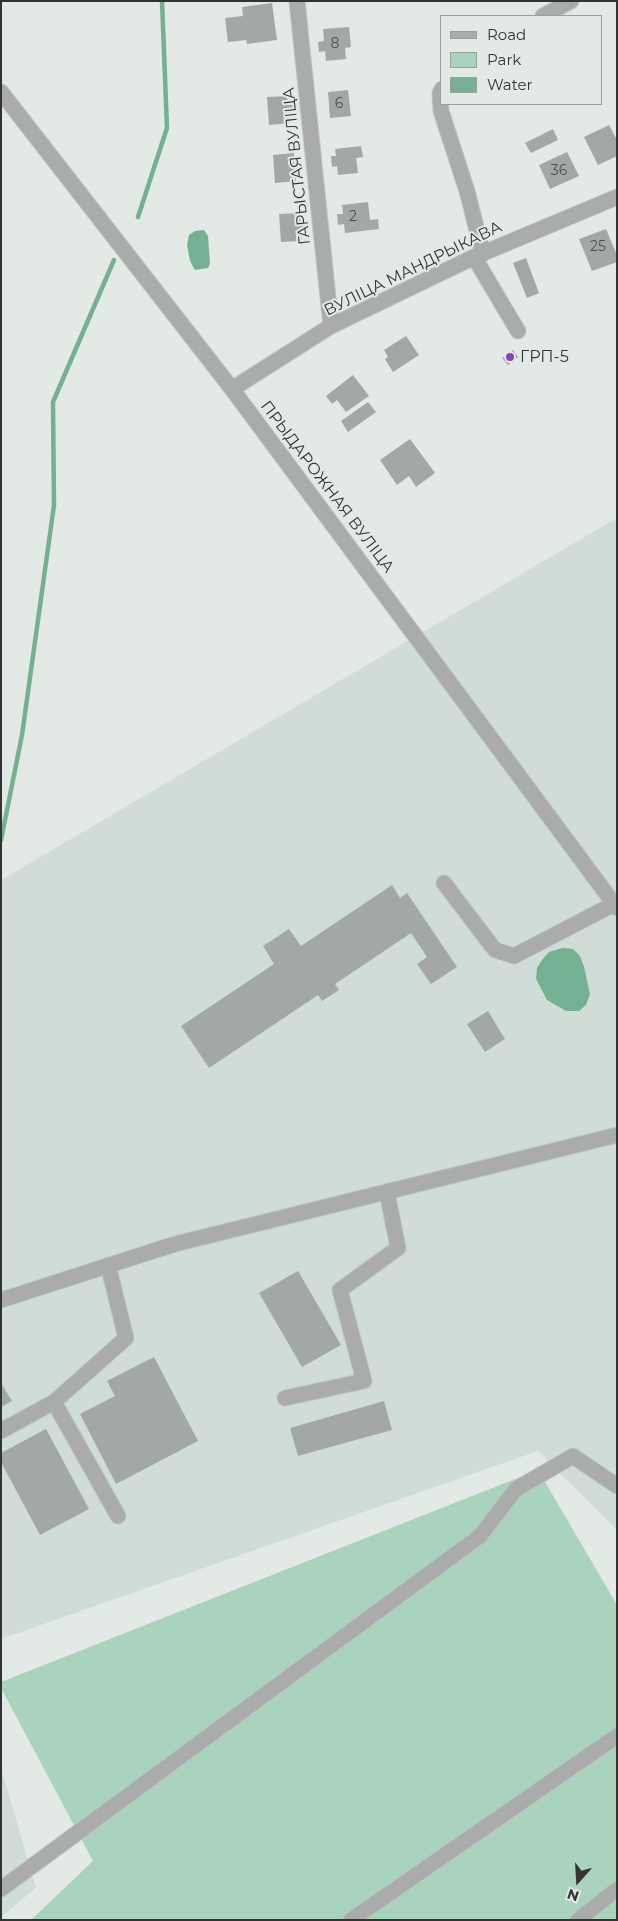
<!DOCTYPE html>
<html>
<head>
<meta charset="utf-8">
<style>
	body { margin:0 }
	#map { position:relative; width:618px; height:1921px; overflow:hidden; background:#e3e9e5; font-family:Montserrat,sans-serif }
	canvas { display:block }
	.frame { position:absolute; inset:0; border:2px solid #323433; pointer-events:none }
	.legend { position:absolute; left:440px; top:15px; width:162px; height:90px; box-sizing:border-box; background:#e3e9e5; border:1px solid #9ca19e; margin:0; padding:6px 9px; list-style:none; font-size:15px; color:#323433 }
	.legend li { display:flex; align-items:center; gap:10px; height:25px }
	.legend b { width:25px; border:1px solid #9ca19e }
	.north { position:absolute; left:553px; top:1856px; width:50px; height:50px; -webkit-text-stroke:4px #e3e9e5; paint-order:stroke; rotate:199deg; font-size:14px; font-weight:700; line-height:20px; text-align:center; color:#323433 }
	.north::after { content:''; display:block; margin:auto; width:18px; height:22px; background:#323433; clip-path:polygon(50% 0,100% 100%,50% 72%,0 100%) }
</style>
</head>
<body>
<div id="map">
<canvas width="618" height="1921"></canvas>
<div class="frame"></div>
<ul class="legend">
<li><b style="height:6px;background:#aaacab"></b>Road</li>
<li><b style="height:14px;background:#a9d3bd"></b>Park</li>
<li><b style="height:14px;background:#75b092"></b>Water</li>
</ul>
<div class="north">N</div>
</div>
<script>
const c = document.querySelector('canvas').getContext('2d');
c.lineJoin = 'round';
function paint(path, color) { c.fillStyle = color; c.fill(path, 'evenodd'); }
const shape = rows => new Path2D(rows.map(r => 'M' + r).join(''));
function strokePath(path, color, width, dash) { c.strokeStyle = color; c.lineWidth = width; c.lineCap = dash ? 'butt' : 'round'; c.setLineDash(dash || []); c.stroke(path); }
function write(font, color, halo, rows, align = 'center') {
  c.font = font + ' Montserrat,sans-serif'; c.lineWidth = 4; c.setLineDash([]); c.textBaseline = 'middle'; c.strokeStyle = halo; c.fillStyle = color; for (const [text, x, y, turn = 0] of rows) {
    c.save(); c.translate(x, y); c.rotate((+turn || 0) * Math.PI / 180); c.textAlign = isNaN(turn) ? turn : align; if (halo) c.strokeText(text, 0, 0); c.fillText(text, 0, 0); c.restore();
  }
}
const built = shape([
	[617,518,617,1530,538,1451,1,1639,1,880],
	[1,1768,36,1888,1,1917]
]);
const green = shape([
	[538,1470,617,1605,617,1920,31,1920,93,1861,1,1688,1,1682]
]);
const water = shape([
	[204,230,208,236,210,264,208,268,195,270,190,261,187,245,189,235,195,231],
	[562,948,573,949,580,956,584,967,590,994,586,1005,579,1011,566,1011,547,1000,536,979,537,968,542,960,549,952]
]);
const stream = shape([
	[138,217,167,128,162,1],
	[1,840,22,735,54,505,53,402,114,260]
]);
const building = shape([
	[272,3,277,40,247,44,246,40,228,42,225,18,243,16,242,7],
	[349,27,351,47,345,48,346,59,326,61,325,51,319,52,318,42,324,41,323,29],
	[348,90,351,116,330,118,328,92],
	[287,96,288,105,294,105,294,114,289,115,289,123,269,125,267,97],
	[609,125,617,140,617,156,598,165,584,137],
	[553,129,558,140,531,153,525,143],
	[361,146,363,157,356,158,358,173,338,175,337,166,332,167,331,156,336,156,335,149],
	[567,152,579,176,550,189,539,165],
	[294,153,294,163,300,163,301,172,295,172,296,181,275,183,273,155],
	[368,202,370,220,378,219,379,229,345,233,344,224,338,225,337,214,343,214,342,205],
	[300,213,301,222,306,222,307,231,301,232,302,241,281,242,279,214],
	[606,229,617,255,617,262,592,271,579,239],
	[526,258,539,293,527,298,513,263],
	[406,336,419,355,393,372,385,359,388,357,384,350],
	[513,350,518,357,508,365,502,358],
	[353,375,369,396,346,412,337,400,332,404,326,396],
	[368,402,376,412,348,432,341,421],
	[410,439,435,473,416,487,409,476,397,485,380,460],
	[392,885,400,898,407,893,457,967,431,984,417,964,427,957,411,933,335,984,339,990,322,1001,318,995,209,1068,181,1026,274,964,263,946,289,929,301,946],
	[488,1011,505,1039,485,1052,467,1024],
	[298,1271,341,1345,302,1367,259,1293],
	[154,1357,198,1441,116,1484,80,1414,115,1396,107,1381],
	[1,1383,12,1401,1,1407],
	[384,1401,392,1430,298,1456,290,1428],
	[46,1429,89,1509,40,1535,1,1462,1,1453]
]);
const minor = shape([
	[297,1,331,326],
	[543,16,571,1],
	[442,89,440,93,441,111,467,191,483,254],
	[1,92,232,389,617,908],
	[474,257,518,331],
	[232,389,331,326,474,257,617,197],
	[444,883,495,950,514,956,614,904],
	[1,1300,175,1244,617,1135],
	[285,1398,364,1381,340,1290,398,1248,387,1192],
	[54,1402,118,1516],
	[1,1431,54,1402,126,1338,108,1265],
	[1,1889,480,1536,516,1489,573,1456,617,1486],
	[351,1920,617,1736],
	[578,1920,617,1889]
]);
const markers = [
	[510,357,5,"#8c42b4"]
];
const numberNames = [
	["8",335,44],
	["6",339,104],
	["36",559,171],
	["2",353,217],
	["25",598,247]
];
const streetNames = [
	["ГАРЫСТАЯ ВУЛІЦА",297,166,-96],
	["ВУЛІЦА МАНДРЫКАВА",413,269,-26],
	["ПРЫДАРОЖНАЯ ВУЛІЦА",327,487,53]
];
const poiNames = [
	["ГРП-5",520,357]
];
paint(built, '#d0ddd6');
paint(green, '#a9d3bd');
paint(water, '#75b092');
strokePath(stream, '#75b092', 4.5);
paint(building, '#a3a8a5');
strokePath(minor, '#c0c5c1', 17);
strokePath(minor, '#aaacab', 15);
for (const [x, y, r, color] of markers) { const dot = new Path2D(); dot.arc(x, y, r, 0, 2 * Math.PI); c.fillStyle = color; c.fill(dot); strokePath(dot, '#e3e9e5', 2); }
write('14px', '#4e5150', null, numberNames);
write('16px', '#323433', '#e3e9e5', streetNames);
write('16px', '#323433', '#e3e9e5', poiNames, 'left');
</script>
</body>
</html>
